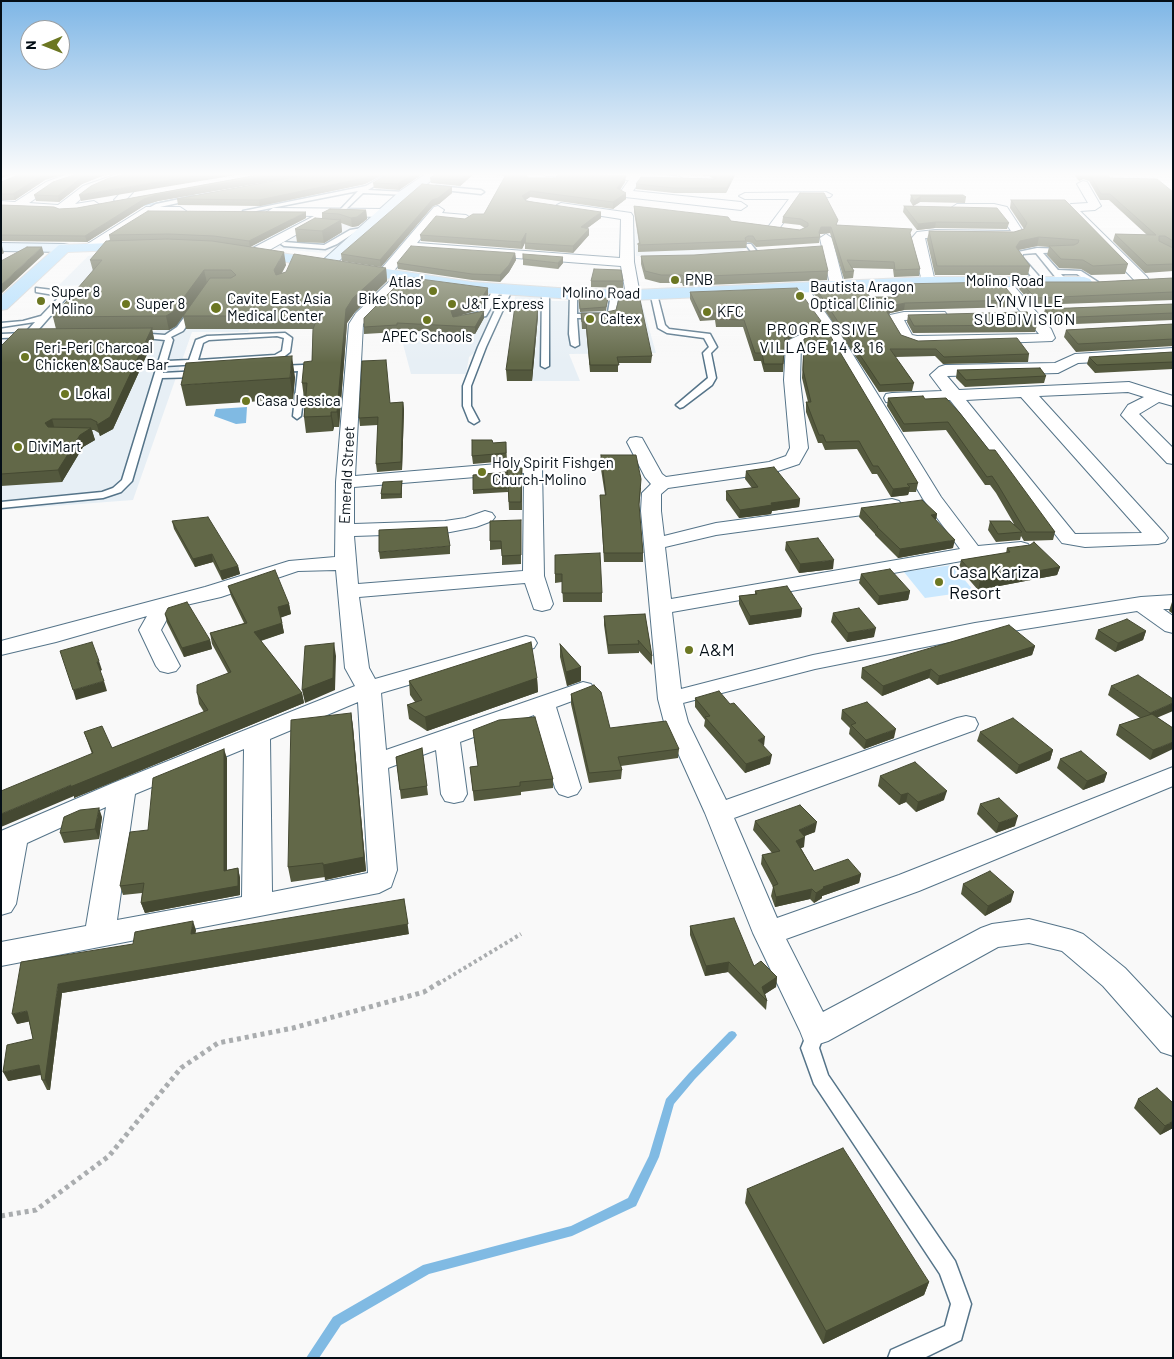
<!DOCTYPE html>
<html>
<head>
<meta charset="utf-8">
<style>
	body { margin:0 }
	#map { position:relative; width:1174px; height:1359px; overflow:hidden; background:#f9f9f9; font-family:Barlow,sans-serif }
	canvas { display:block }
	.frame { position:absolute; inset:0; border:2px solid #040e16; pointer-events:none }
	.north { position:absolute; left:20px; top:20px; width:50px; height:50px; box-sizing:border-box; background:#fff; border:1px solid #9b9fa2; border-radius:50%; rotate:269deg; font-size:14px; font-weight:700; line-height:20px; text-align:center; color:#040e16 }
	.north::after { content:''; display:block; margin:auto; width:18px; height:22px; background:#6c7722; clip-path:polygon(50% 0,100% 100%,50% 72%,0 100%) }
</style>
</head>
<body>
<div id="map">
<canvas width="1174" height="1359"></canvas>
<div class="frame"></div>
<div class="north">N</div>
</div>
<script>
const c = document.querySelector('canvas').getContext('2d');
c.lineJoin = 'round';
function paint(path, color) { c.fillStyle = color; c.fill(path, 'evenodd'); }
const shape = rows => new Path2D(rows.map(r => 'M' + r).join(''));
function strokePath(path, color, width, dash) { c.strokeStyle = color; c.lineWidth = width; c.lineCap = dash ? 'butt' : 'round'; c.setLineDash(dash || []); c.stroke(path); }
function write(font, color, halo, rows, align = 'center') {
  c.font = font + ' Barlow,sans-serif'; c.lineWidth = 4.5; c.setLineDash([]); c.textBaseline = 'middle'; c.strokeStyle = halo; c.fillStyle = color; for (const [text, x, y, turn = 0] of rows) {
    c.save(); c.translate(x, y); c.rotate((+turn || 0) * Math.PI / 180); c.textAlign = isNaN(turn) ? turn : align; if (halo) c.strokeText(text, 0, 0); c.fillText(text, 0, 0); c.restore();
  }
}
const built = shape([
	[237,224,371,224,339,250,321,253,222,243],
	[635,229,753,244,739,253,694,256,636,256],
	[100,254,138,284,58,286,88,256],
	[194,274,274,286,248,332,192,332,133,500,1,510,1,344,14,331,156,331],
	[467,293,503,296,484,345,469,357,466,374,411,374,399,329,438,333],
	[515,296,550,298,552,301,641,300,656,353,569,354,580,381,507,381]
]);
const green = shape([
	[952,565,974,591,925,598,904,572]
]);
const water = shape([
	[247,407,246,423,236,424,214,416,216,409]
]);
const stream = shape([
	[210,192,211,194,139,207,137,206,210,192],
	[732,1031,735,1032,737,1035,735,1038,695,1079,674,1104,659,1157,636,1206,572,1236,429,1274,341,1325,319,1358,306,1358,333,1317,423,1265,571,1226,628,1198,649,1156,666,1099,689,1073,729,1032,732,1031]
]);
const pathFar1 = shape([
	[438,984,521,934]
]);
const path = shape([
	[1,1216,36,1210,109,1156,181,1068,218,1043,293,1028,424,992,440,982]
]);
const lane = shape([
	[389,173,395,173,368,190,405,192,407,195,363,193,341,214,338,212,339,211,358,191,246,213,243,211,366,186,389,173],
	[436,186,481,190,484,192,481,194,434,189,436,186],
	[194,196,196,199,160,207,146,213,143,211,156,204,194,196],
	[368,227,371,229,370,230,354,233,337,244,325,249,284,246,281,244,284,242,324,245,350,230,368,227],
	[747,244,751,244,758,253,757,254,753,254,746,245,747,244],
	[1037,248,1067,249,1068,250,1065,252,1043,253,1058,270,1081,271,1098,282,1091,284,1077,274,1061,274,1068,282,1061,284,1036,253,1023,254,1022,257,1044,282,1037,284,1016,257,1018,252,1037,248],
	[495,287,502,289,486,316,465,320,465,316,480,312,495,287],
	[36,288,61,291,68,296,32,337,1,338,1,334,25,333,35,322,2,327,1,323,23,321,41,316,60,296,36,292,36,288],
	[505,288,512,290,486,347,471,386,471,406,479,421,474,424,469,421,463,406,463,386,478,347,505,288],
	[542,290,549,292,549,366,545,368,541,366,542,290],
	[570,292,577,294,577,314,602,314,608,312,611,294,615,292,619,294,615,315,602,318,577,318,579,345,575,347,571,345,569,334,570,292],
	[650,292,657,294,665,325,669,329,710,334,717,347,711,353,716,378,712,385,683,407,680,408,676,405,708,378,703,353,709,347,704,338,667,333,658,328,650,292],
	[191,308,198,310,183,331,171,337,173,340,167,361,189,360,196,340,207,336,285,333,292,338,290,352,281,359,273,360,165,366,163,373,200,371,204,374,200,377,162,378,132,481,121,492,103,498,1,508,1,502,102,492,113,488,122,480,165,340,136,337,132,335,136,333,165,335,177,327,191,308],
	[277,336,284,338,282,351,275,355,198,360,203,343,209,340,277,336],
	[303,365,307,368,301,416,297,419,293,416,298,371,277,372,273,369,277,366,303,365],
	[816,1024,822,1026,825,1031,819,1048,828,1075,955,1261,971,1304,961,1340,924,1358,888,1358,891,1350,945,1326,951,1304,940,1274,814,1084,801,1048,810,1026,816,1024]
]);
const street = shape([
	[70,173,84,173,54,186,29,203,58,205,83,186,120,173,125,176,124,178,91,190,75,204,94,201,100,205,98,207,61,213,1,209,1,201,15,202,46,182,70,173],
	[185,173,206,173,201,176,144,187,134,191,124,202,120,203,114,200,126,187,137,182,185,173],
	[541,173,645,173,645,174,676,176,680,177,682,179,680,181,640,181,633,191,741,202,747,206,741,210,625,197,619,194,629,180,546,176,541,173],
	[1083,181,1087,182,1101,206,1095,210,1080,211,1147,277,1149,280,1147,283,1137,283,1065,208,1071,204,1088,203,1077,184,1083,181],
	[826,192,832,195,830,197,801,199,778,230,774,231,768,227,789,199,745,199,739,196,745,193,826,192],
	[561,203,631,213,633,216,634,262,640,295,638,298,628,298,626,295,621,266,411,250,388,278,383,279,376,275,434,207,438,206,444,210,442,213,466,215,472,219,466,223,436,220,417,243,620,258,621,219,557,209,555,207,557,205,561,203],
	[957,204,994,204,1007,207,1024,233,1022,236,1012,239,925,238,935,282,933,285,923,285,911,239,917,232,935,230,1011,231,999,213,953,211,951,208,957,204],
	[146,207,180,207,186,211,180,215,149,215,92,251,82,251,81,248,146,207],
	[273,208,385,209,391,213,385,217,329,216,259,256,249,256,248,253,249,250,314,216,269,215,267,212,273,208],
	[826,234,832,238,844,285,837,289,830,285,820,238,826,234],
	[402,273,409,277,407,280,363,324,355,476,533,461,539,463,542,467,544,576,553,604,550,609,542,611,534,609,525,583,359,597,369,668,375,679,526,636,534,638,537,643,534,648,381,693,386,750,583,682,591,684,595,689,591,694,556,707,581,788,577,794,568,797,559,794,555,788,534,715,460,742,467,794,463,801,454,803,445,801,441,794,436,750,388,768,397,870,391,887,379,893,1,966,1,942,86,926,106,807,27,843,16,904,11,912,1,915,1,831,113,783,355,686,345,668,336,570,298,571,221,597,173,608,161,630,180,666,176,671,168,673,160,671,156,666,139,630,147,616,56,642,1,655,1,641,205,587,289,561,335,557,336,482,349,324,356,313,397,274,402,273],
	[524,473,523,571,358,584,354,536,445,533,476,527,492,521,495,517,492,513,485,511,465,518,445,521,354,524,354,487,524,473],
	[358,702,368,873,272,892,270,739,358,702],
	[244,749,242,897,117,920,135,794,244,749],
	[1003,278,1008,279,1051,329,1055,338,1052,341,917,346,901,341,888,318,890,315,904,312,945,312,947,315,945,318,940,319,904,320,912,335,917,336,1039,334,996,282,1003,278],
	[800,283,805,284,839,332,941,497,978,546,1021,542,1028,544,1031,548,1028,552,1021,554,973,559,672,612,681,689,813,655,975,623,1141,597,1173,595,1173,609,1163,609,1173,616,1173,633,1165,631,1137,611,975,637,815,669,683,703,688,722,726,800,957,718,966,716,975,718,978,724,975,730,734,818,777,918,899,875,1173,767,1173,786,919,891,786,939,823,1012,981,928,992,924,1029,919,1072,930,1083,934,1125,968,1173,1019,1173,1056,1161,1052,1103,986,1062,951,1029,943,998,947,828,1041,816,1045,804,1041,800,1031,753,933,705,813,664,722,658,699,641,511,642,493,651,484,645,477,627,442,630,438,636,437,642,438,662,474,666,477,769,462,786,456,790,448,784,380,786,343,789,340,802,334,823,329,793,287,800,283],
	[828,337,923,499,960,549,671,599,665,547,716,535,892,511,899,509,902,505,899,501,892,499,716,523,664,536,661,511,661,494,668,488,772,473,799,464,808,448,800,380,801,345,811,341,828,337],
	[1173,348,1173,358,1078,363,1058,373,947,376,959,390,1129,382,1173,396,1173,406,1159,402,1139,414,1173,448,1173,464,1167,463,1121,415,1128,405,1144,397,1128,392,1039,396,1165,534,1168,538,1165,542,1158,544,1085,547,1062,543,950,400,892,403,886,402,884,398,886,394,892,393,942,391,930,375,939,367,945,365,1055,363,1075,354,1173,348],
	[1021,397,1142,533,1075,534,966,400,1021,397]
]);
const secondary = shape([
	[427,173,441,173,410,197,332,267,322,267,319,264,322,261,400,191,427,173],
	[1,243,64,244,69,245,71,248,69,251,64,252,1,251,1,243]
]);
const primary = shape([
	[138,242,143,243,145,246,143,249,68,252,7,309,1,310,1,296,59,245,138,242],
	[248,248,472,282,573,289,633,290,928,277,1084,277,1090,279,1092,282,1090,285,1084,287,928,287,633,300,573,299,472,292,243,255,241,252,243,249,248,248]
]);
const wall = shape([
	[269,173,386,173,365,184,260,206,178,205,177,199,309,174,158,201,145,205,87,242,1,241,1,205,54,207,59,209,77,208],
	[424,173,399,190,374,188,373,183],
	[437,173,525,173,528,178,625,182,620,190,626,199,613,209,530,197,525,200,601,218,587,228,589,235,573,253,525,249,525,243,522,249,421,241,420,235,465,219,484,214,505,176,475,173,460,186,431,183,430,178],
	[646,173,736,173,726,193,674,193,636,189,636,184,714,179,709,176,647,173],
	[1074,173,1107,173,1110,178,1173,192,1173,271,1145,273,1113,241,1115,234,1147,235,1109,200,1100,200,1089,181,1083,179,1079,181,1074,175],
	[102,176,82,184,59,202,36,201,34,195],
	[45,180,15,200,1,200,1,182],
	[452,187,452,193,439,204,433,206,381,267,342,261,341,254],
	[800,193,837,225,911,236,920,269,919,276,894,277,893,269,852,268,854,271,853,278,844,279,830,233,820,234,820,236,819,243,756,247,752,243,747,242,746,248,638,252,638,243,639,243,634,212,634,206,731,221,800,230,805,228,800,225,782,223,783,217],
	[911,195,966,197,965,203,920,202,913,206,1009,223,1007,229,935,228,917,230,903,212,904,206,913,206,910,201],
	[1011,200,1128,264,1125,274,1091,275,1081,269,1059,268,1047,255,1049,247,1037,246,1018,250,1030,266,1028,275,935,275,927,240,929,231,1014,232,1024,229,1010,208],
	[366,210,367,219,358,226,352,227,341,223,342,232,324,243,297,242,295,229,322,219,322,213],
	[306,218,250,247,286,265,282,273,386,268,387,281,355,312,347,323,339,427,334,427,333,431,306,433,304,417,305,398,304,398,302,383,312,361,313,329,186,329,183,316,194,301,176,326,169,330,152,330,154,339,113,429,100,436,99,433,94,430,92,430,95,440,83,447,62,482,1,486,1,346,56,329,53,317,93,271,90,260,110,240,109,235],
	[515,253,516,260,509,272,500,282,472,280,398,269,397,263],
	[641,256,828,271,827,280,683,286,682,283,660,283,645,279,641,264],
	[523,259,563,263,558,269,523,265],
	[1173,278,1173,300,1033,305,1019,289,1021,282,1096,282],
	[591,281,623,281,623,288,591,287],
	[897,284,1016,300,1014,307,904,310,890,313,889,314,901,335,918,341,1029,354,1028,362,943,364,935,356,895,357,914,383,912,391,879,392,814,294,815,287,870,297,896,297,896,290],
	[488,288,488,295,479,310,458,316,484,318,475,334,398,330,398,332,364,334,364,327],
	[690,292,821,321,820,328,801,332,785,342,783,372,764,372,761,361,754,361,743,327,716,327,715,320,700,321,690,299],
	[608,298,606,311,580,312,579,302],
	[1173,304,1173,320,1051,325,1043,317,1045,309],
	[581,313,652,356,651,363,618,363,618,372,590,372,586,329,582,329],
	[908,315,1037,325,1035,332,913,333,907,322],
	[538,316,532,381,507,381,506,370],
	[1173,324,1173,346,1076,352,1064,337,1066,330],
	[804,339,918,483,916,492,909,492,908,495,891,497,877,474,872,474,857,449,825,450,822,443,818,443,806,412,806,402,808,402,802,378],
	[1173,352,1173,369,1095,373,1087,364,1089,357],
	[957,370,1046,376,1044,383,965,387,956,378],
	[295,377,293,399,186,406,181,385],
	[888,398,925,399,989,450,1055,532,1053,540,1024,541,1021,536,1020,540,996,542,988,530,990,521,1014,524,996,493,990,485,985,485,946,430,903,432,887,406],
	[403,402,404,410,402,470,377,472,376,464,378,425,360,426,359,418,390,403],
	[506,442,507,461,473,464,472,456,493,443],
	[601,455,641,488,639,507,643,553,643,562,604,562,600,495,605,495,600,463],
	[507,468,522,468,522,510,509,510],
	[746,471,800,499,799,507,772,511,771,514,739,518,726,500,726,491,752,488,745,479],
	[507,472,508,492,473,494,473,475],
	[402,481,402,498,381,499,381,494],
	[861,508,937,514,936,520,953,548,898,558,875,535,875,534,859,517],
	[521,520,521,564,502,565,502,549,490,550,490,541],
	[172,521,238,566,240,574,222,580,213,562,195,567,174,529],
	[786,542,833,569,799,573,785,550],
	[450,546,450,554,380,559,379,552],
	[1007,548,1060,567,1057,575,978,590,959,568,961,560,1006,553],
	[555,555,602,593,602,602,563,602,562,582,555,583],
	[861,574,910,591,908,600,878,605,859,583],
	[228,586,289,604,291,614,281,617,284,633,261,641,302,693,304,703,74,798,74,796,92,754,84,732,112,748,204,712,199,704,197,693,228,673,212,644,210,633,244,623,231,596],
	[755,591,802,609,801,617,749,625,739,604,739,596,755,594],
	[1172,602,1173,602,1173,614,1169,611],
	[833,613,874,637,847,642,831,622],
	[165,614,210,640,212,649,184,657,167,623],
	[645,614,652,656,652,665,639,651,639,653,608,654,604,625,604,616],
	[1098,630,1146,631,1143,640,1115,652,1095,639],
	[560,644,581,667,581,681,567,686,560,657],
	[1035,646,1032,655,937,685,929,678,882,696,861,678,862,668],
	[537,678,538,692,427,731,409,719,407,705,415,702,410,695,409,681],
	[1111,686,1173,728,1150,760,1116,735,1119,725,1140,718,1108,695],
	[571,694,610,728,679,749,678,758,621,766,622,770,621,779,589,783,571,704],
	[695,698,764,746,770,764,745,773,704,726,705,720,695,707],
	[842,710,894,738,864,749,849,734,850,728,841,719],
	[351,713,353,727,366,871,325,880,325,877,291,882,288,867],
	[473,730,553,779,553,788,521,792,521,795,474,801,470,767,478,766],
	[980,732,1053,750,1050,760,1016,774,977,741],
	[422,748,428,795,401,799,396,757],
	[227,758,227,870,238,868,240,878,240,895,145,913,141,903,142,893,123,895,120,886,148,830],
	[1060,759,1107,773,1104,782,1083,790,1057,768],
	[880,776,944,800,916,812,906,802,899,805,878,786],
	[980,804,1015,826,996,833,977,814],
	[102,817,99,839,64,843,60,833],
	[755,821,815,832,804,836,804,847,801,848,814,871,861,874,859,883,822,896,822,898,814,903,810,899,775,907,771,896,773,887,761,864,762,855,772,853,753,830],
	[963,884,1011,902,985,916,961,894],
	[690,926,754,966,777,977,776,987,765,994,767,1001,766,1010,728,972,705,976,690,935],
	[196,930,195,933,409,934,62,993,50,1090,47,1090,42,1080,41,1075,8,1081,33,1039,29,1021,17,1024,133,944],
	[1138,1099,1173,1128,1160,1135,1134,1108],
	[747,1189,929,1282,924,1295,823,1344,745,1203]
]);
const shadedWall = shape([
	[1,173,16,173,1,178],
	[50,173,69,173,45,180,15,200,13,194,43,175],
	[95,173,117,173,102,176,82,184,59,202,58,196,81,178],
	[213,173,248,173,81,201,79,195],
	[283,173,317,173,158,201,145,205,87,242,85,236,144,199,156,195],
	[375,173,386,173,365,184,260,206,259,200],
	[415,173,424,173,399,190,398,184],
	[468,173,475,173,460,186,459,180],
	[734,173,736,173,726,193,727,188],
	[1085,173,1083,179,1079,181,1081,175],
	[626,176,625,182,617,194,617,188],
	[452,187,452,193,439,204,433,206,381,267,380,260,432,200],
	[530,191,530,197,523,202,522,196],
	[626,193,626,199,613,209,613,202],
	[921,196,920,202,913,206,914,201],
	[366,210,367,219,358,226,352,227,351,218],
	[306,212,306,218,250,247,249,241],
	[601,212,601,218,581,233,581,227],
	[341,220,342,232,324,243,322,231],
	[936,222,935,228,917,230,918,224],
	[821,227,831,227,830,233,820,234,819,237,819,232],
	[589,229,589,235,573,253,573,246],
	[526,233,526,240,522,249,521,242],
	[1039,237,1037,246,1018,250,1016,247,1020,241],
	[2,246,4,253,1,255,1,247],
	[42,247,44,254,1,294,1,285],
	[284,252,286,265,276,283,274,270],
	[515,253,516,260,509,272,500,282,500,275],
	[563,257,563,263,558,269,558,263],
	[386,268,387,281,355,312,347,323,339,427,337,412,346,309,353,298],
	[204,270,207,283,176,326,169,330,166,316],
	[488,288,488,295,479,310,451,318,451,311],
	[905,303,904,310,890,313,886,319,887,312,891,306],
	[538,306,538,316,532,381,532,370],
	[484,311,484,318,475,334,475,327],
	[821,321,820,328,801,332,785,342,785,334,802,325],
	[152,328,154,339,113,429,100,436,97,425],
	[292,356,295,377,293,399,290,378],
	[403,402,404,410,402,470,401,462],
	[331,412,334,427,333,431,331,416],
	[52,419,55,430,48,435,45,423],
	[91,428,95,440,83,447,62,482,58,470,80,435],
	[910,487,908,495,891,497,893,489],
	[800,499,799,507,772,511,771,514,739,518,740,510,771,503],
	[937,514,935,523,931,515],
	[955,540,953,548,898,558,900,549],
	[212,554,213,562,195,567,193,559],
	[834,560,833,569,799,573,800,564],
	[238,566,240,574,222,580,220,571],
	[1060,567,1057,575,978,590,980,581],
	[910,591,908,600,878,605,879,596],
	[289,604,291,614,280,618,278,607],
	[802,609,801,617,749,625,750,616],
	[282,623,284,633,256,642,254,632],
	[876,628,874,637,847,642,848,633],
	[1146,631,1143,640,1115,652,1118,643],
	[210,640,212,649,184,657,182,648],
	[334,643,336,656,335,690,305,703,302,690],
	[1035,646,1032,655,937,685,939,676],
	[99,661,102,670,100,671,97,662],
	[581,667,581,681,567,686,566,672],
	[931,669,929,678,882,696,883,686],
	[537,678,538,692,427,731,425,717],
	[104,681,107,691,76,700,73,690],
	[302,693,304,703,74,798,74,796,1,827,1,814,71,785],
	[1173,703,1173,711,1147,722,1150,713],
	[351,713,353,727,366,871,325,880,323,865],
	[896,729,894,738,864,749,866,740],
	[765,737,764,746,758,740],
	[1173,742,1173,749,1150,760,1153,750],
	[224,749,227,758,227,881,224,871],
	[1053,750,1050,760,1016,774,1019,765],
	[772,755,770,764,745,773,746,764],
	[1107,773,1104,782,1083,790,1087,781],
	[947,791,944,800,916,812,918,802],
	[908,793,906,802,899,805,901,795],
	[99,808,102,817,99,839,95,829],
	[1018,816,1015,826,996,833,999,823],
	[817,822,815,832,797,839,799,830],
	[805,837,804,847,795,850,796,841],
	[238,868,240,878,240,895,145,913,141,903],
	[861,874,859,883,822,896,822,898,814,903,816,893,823,887],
	[812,889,810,899,775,907,776,897],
	[1014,892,1011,902,985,916,988,906],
	[404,899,409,934,62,993,50,1090,45,1080,58,984],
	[193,921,196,930,194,944,191,934],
	[729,962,728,972,705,976,706,966],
	[777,977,776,987,762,996,762,987],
	[27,1011,32,1021,17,1024,12,1014],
	[39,1065,43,1074,8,1081,3,1072],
	[1173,1121,1173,1128,1160,1135,1165,1126],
	[929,1282,924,1295,823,1344,826,1331]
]);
const building = shape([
	[23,173,50,173,43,175,13,194,1,194,1,182,23,173],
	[80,173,95,173,81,178,58,196,34,195,53,182,80,173],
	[132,173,213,173,79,195,91,186,109,178,132,173],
	[269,173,283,173,156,195,144,199,85,236,1,235,1,205,54,207,59,209,77,208,269,173],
	[316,173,375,173,365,178,259,200,177,199,316,173],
	[389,173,415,173,398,184,373,183,389,173],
	[437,173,468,173,459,180,430,178,437,173],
	[507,173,525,173,528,178,556,178,558,173,626,176,617,188,626,193,613,202,530,191,522,196,526,201,601,212,581,227,589,229,573,246,525,243,526,233,521,242,420,235,436,216,465,219,473,214,484,214,507,173],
	[714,173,734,173,727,188,674,188,636,184,641,177,715,179,717,174,714,173],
	[1079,173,1107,173,1110,178,1157,179,1173,192,1173,241,1165,236,1159,236,1159,241,1173,248,1173,264,1147,265,1115,234,1156,235,1110,194,1101,194,1090,175,1085,173,1081,175,1079,173],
	[422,184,452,187,438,198,432,200,380,260,341,254,422,184],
	[800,193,824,193,838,220,836,225,912,229,910,233,920,269,895,270,894,262,847,260,854,271,845,272,831,227,821,227,819,232,820,237,756,241,753,236,748,236,745,238,746,241,638,245,638,243,640,244,634,206,728,217,731,221,800,230,808,226,808,223,801,219,783,217,800,193],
	[911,195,963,195,966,197,921,196,914,201,911,195],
	[1011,200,1065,200,1128,264,1093,266,1083,260,1061,259,1049,246,1074,245,1078,243,1079,240,1039,237,1020,241,1016,247,1030,266,937,266,929,231,1014,232,1024,229,1027,223,1011,200],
	[904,206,997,208,1009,223,936,222,918,224,904,206],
	[330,209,366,210,357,217,351,218,339,214,322,213,330,209],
	[148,211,306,212,249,241,214,236,169,234,109,235,148,211],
	[315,218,341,220,322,231,295,229,315,218],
	[167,239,212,241,284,252,274,270,276,275,286,272,294,254,386,268,353,298,346,309,337,412,331,412,331,416,304,417,307,383,302,383,304,362,312,361,313,329,318,316,183,316,210,278,231,278,236,275,231,270,204,270,173,312,166,316,53,317,102,260,90,260,106,241,167,239],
	[411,246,515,253,509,265,500,275,472,274,397,263,411,246],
	[822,246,828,271,684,277,682,275,661,275,645,271,641,256,694,255,822,246],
	[27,247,42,247,1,285,1,261,27,247],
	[523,254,563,257,558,263,523,259,523,254],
	[594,269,621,270,623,281,591,281,594,269],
	[405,277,488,288,478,304,451,311,453,317,484,311,475,327,397,323,397,325,364,327,364,318,405,277],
	[1173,278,1173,292,1035,298,1021,282,1096,282,1173,278],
	[1001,282,1016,300,905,303,891,306,887,312,901,335,918,341,1017,338,1029,354,944,357,936,349,890,349,914,383,880,385,815,287,862,285,870,297,898,297,897,284,1001,282],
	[797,288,821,321,802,325,785,334,783,364,764,364,762,353,755,353,744,320,717,319,716,313,700,313,690,292,797,288],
	[620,295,639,295,652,356,617,357,619,365,590,365,586,322,582,322,581,313,602,313,616,310,620,295],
	[608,298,606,307,580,309,579,299,608,298],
	[1173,304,1173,313,1053,318,1045,309,1173,304],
	[515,306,538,306,532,370,506,370,515,306],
	[1027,312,1037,325,914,326,908,315,1027,312],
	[1173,324,1173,339,1078,344,1066,330,1173,324],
	[152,328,110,417,97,425,97,422,91,419,52,419,45,423,48,427,91,428,80,435,58,470,1,474,1,346,18,329,152,328],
	[828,332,918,483,907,484,910,487,893,489,878,466,873,466,859,441,826,442,823,435,819,435,807,404,806,402,811,402,803,370,804,339,828,332],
	[1173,352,1173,362,1097,365,1089,357,1173,352],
	[292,356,290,378,181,385,186,363,292,356],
	[386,360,390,403,403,402,401,462,376,464,378,417,359,418,362,361,386,360],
	[1040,368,1046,376,966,380,957,370,1040,368],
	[923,396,925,399,946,398,959,412,989,450,995,450,1055,532,1026,532,998,485,992,476,987,477,948,422,904,424,888,398,923,396],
	[472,440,492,440,493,443,506,442,506,453,472,456,472,440],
	[601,455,636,455,641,479,639,504,643,553,604,553,600,495,606,495,601,455],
	[774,467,800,499,771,503,772,505,740,510,726,491,758,487,746,471,774,467],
	[507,468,522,468,521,502,509,502,507,468],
	[507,472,508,488,473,490,473,475,507,472],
	[402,481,401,494,381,494,383,482,402,481],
	[922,500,937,514,931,515,955,540,900,549,877,527,878,527,861,508,922,500],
	[208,517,238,566,220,571,212,554,193,559,172,521,208,517],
	[521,520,521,555,502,556,501,541,490,541,490,521,521,520],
	[990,521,1010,521,1022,532,998,534,990,521],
	[447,527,450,546,379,552,379,530,447,527],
	[818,538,834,560,800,564,786,542,818,538],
	[1034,542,1060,567,980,581,961,560,1010,552,1007,548,1030,545,1034,542],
	[600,553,602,593,562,593,562,574,555,574,555,555,600,553],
	[890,569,910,591,879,596,861,574,890,569],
	[275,570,289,604,278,607,282,623,254,632,302,693,70,787,71,785,1,814,1,791,93,753,84,732,102,726,112,748,208,710,197,693,197,685,231,672,210,633,247,623,228,586,275,570],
	[787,586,802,609,750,616,739,596,757,594,755,591,787,586],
	[187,602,210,640,182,648,165,614,168,608,187,602],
	[859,608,876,628,848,633,833,613,859,608],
	[645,614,652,656,638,640,639,644,608,645,604,616,645,614],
	[1127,619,1146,631,1118,643,1098,630,1127,619],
	[1009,625,1035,646,939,676,931,669,883,686,862,668,1009,625],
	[92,642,99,661,97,662,104,681,73,690,60,651,92,642],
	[531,642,537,678,425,717,407,705,422,700,409,681,531,642],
	[334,643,333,678,302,690,305,646,334,643],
	[560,644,581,667,566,672,560,644],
	[1138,675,1173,699,1173,703,1150,713,1111,686,1138,675],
	[594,685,601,692,610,728,666,721,679,749,618,757,622,770,589,773,571,694,594,685],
	[719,691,730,704,734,703,765,737,758,740,772,755,746,764,705,717,710,716,695,698,719,691],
	[867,702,896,729,866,740,851,725,856,723,842,710,867,702],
	[351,713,364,857,323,865,323,863,288,867,291,720,351,713],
	[1152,714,1173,728,1173,742,1153,750,1119,725,1152,714],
	[535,717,553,779,520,782,520,786,473,791,470,767,478,766,473,730,499,720,535,717],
	[1013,718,1053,750,1019,765,980,732,1013,718],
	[422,748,427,786,400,790,396,757,422,748],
	[224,749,224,871,238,868,238,886,141,903,144,883,120,886,130,832,148,830,153,778,224,749],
	[1081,751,1107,773,1087,781,1060,759,1081,751],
	[915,762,947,791,918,802,908,793,901,795,880,776,915,762],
	[999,798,1018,816,999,823,980,804,999,798],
	[800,805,817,822,799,830,805,837,796,841,814,871,848,859,861,874,823,887,824,888,816,893,812,889,776,897,773,886,778,884,762,855,780,851,755,821,800,805],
	[99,808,95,829,60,833,64,817,80,810,99,808],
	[990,871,1014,892,988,906,963,884,990,871],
	[404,899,408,924,58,984,45,1080,42,1080,39,1065,3,1072,7,1045,33,1039,27,1011,12,1014,21,962,133,944,135,932,193,921,191,934,404,899],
	[734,918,754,966,761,961,777,977,762,987,767,1001,729,962,706,966,690,926,734,918],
	[1157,1088,1173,1103,1173,1121,1165,1126,1138,1099,1157,1088],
	[843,1148,929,1282,826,1331,747,1189,843,1148]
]);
const markers = [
	[675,280,5,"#6c7722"],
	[433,291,5,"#6c7722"],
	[800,296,5,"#6c7722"],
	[41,301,5,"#6c7722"],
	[126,304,5,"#6c7722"],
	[452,304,5,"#6c7722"],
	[216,308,6,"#6c7722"],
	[707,312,5,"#6c7722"],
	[590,319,5,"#6c7722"],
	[427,320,5,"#6c7722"],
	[25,357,5,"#6c7722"],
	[65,394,5,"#6c7722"],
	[246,401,5,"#6c7722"],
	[18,447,5,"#6c7722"],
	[482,472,5,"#6c7722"],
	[939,582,5,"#6c7722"],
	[689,650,5,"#6c7722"]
];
const farPoinames = [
	["PNB",685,280],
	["Atlas'",423,282,"right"],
	["Bike Shop",423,299,"right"],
	["Bautista Aragon",810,287],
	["Optical Clinic",810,304],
	["Super 8",51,292],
	["Molino",51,309],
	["Cavite East Asia",227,299],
	["Medical Center",227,316],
	["Super 8",136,304],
	["J&T Express",462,304],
	["KFC",717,312],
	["Caltex",600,319],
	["APEC Schools",427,337,"center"],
	["Peri-Peri Charcoal",35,348],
	["Chicken & Sauce Bar",35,365],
	["Lokal",75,394],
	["Casa Jessica",256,401],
	["DiviMart",28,447],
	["Holy Spirit Fishgen",492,463],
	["Church-Molino",492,480]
];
const farStreetnames = [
	["Molino Road",1005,281],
	["Molino Road",601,293,1],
	["Emerald Street",347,475,-87]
];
const farNeighbourhoodnames = [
	["LYNVILLE",1025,302],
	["SUBDIVISION",1025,320],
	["PROGRESSIVE",822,330],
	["VILLAGE 14 & 16",822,348]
];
const poiNames = [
	["Casa Kariza",949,572],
	["Resort",949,593],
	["A&M",699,650]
];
paint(built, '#e7eff5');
paint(green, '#cae8fe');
paint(water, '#80bae3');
paint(stream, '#80bae3');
strokePath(lane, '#557489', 3);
strokePath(street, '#557489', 2);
strokePath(secondary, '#557489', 2);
strokePath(primary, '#d2d4d5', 2);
strokePath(pathFar1, '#aaadaf', 4, [3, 3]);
strokePath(path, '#aaadaf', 5, [4, 4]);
paint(lane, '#fff');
paint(street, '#fff');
paint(secondary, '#d8eefe');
paint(primary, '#b1defd');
paint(wall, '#54593e');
paint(shadedWall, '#454932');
paint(building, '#626848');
strokePath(building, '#454932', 1);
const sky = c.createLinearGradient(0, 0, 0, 363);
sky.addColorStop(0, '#7eb6e6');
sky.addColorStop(0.48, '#fcfcfc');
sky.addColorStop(1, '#fcfcfc00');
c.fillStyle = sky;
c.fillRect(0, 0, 1174, 363);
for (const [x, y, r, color] of markers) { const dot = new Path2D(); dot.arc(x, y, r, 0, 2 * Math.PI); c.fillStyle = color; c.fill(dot); strokePath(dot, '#fff', 2); }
write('15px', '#040e16', '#fff', farPoinames, 'left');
write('15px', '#040e16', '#fff', farStreetnames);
c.letterSpacing = '1px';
write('16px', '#040e16', '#fff', farNeighbourhoodnames);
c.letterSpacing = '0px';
write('18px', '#040e16', '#fff', poiNames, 'left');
</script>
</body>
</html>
